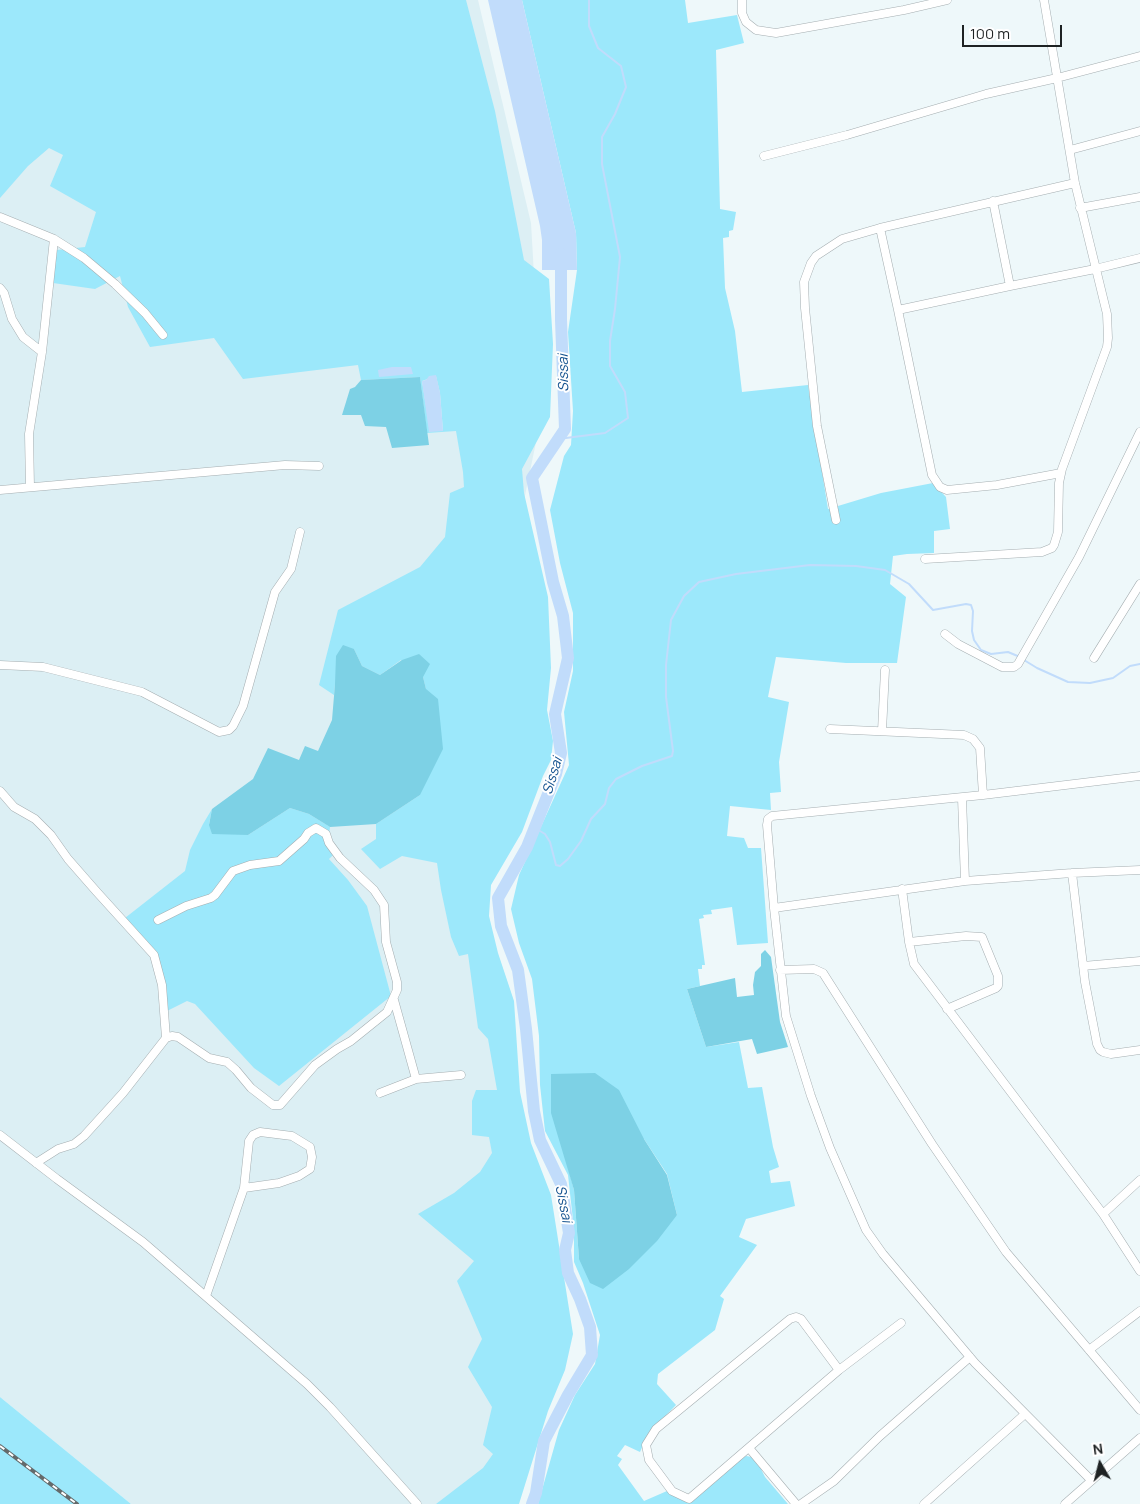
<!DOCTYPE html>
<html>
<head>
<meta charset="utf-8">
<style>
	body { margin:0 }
	#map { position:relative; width:1140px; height:1504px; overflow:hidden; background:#eef8fa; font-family:Manrope,sans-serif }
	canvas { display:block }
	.north { position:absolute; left:1075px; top:1439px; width:50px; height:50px; -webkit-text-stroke:4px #fff; paint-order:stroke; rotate:352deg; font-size:14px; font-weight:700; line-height:20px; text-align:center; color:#1e2223 }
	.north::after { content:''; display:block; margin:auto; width:18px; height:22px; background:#1e2223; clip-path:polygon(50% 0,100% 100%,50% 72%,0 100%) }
	.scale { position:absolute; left:962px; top:25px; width:100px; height:22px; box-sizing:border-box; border:2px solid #1e2223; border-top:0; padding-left:6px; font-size:15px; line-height:18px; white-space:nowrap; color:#1e2223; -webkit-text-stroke:4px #fff; paint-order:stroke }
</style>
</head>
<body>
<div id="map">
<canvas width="1140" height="1504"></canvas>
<div class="north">N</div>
<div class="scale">100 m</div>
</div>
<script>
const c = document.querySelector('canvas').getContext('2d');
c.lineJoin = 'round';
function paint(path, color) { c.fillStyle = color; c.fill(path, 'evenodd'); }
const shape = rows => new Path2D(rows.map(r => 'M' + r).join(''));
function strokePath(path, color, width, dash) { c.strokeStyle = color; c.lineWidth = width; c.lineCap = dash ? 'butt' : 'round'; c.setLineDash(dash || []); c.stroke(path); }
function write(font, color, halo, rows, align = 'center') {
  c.font = font + ' Manrope,sans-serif'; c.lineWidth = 4; c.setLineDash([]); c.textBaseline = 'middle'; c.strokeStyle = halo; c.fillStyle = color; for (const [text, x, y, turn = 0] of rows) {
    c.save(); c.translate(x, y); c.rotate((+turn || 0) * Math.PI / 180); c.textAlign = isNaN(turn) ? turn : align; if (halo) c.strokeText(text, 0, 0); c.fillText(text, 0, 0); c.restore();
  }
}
const built = shape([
	[0,0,478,0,531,223,542,413,521,515,481,885,516,1095,492,1504,131,1504,0,1397]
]);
const green = shape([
	[0,0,466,0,495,111,524,260,549,279,553,344,550,417,522,469,524,493,548,597,551,668,547,710,553,741,551,760,543,776,522,832,491,885,489,916,498,953,514,1001,520,1092,531,1143,551,1195,573,1334,565,1370,548,1411,519,1504,436,1504,483,1468,493,1454,483,1445,492,1407,468,1367,482,1339,457,1281,474,1261,418,1214,454,1193,480,1172,492,1153,489,1137,472,1135,472,1101,476,1090,497,1090,488,1039,478,1028,468,954,459,956,451,937,441,890,437,863,402,856,380,869,361,849,376,839,376,824,420,795,426,689,423,677,401,660,380,675,362,666,354,649,335,684,334,695,319,685,338,610,420,567,445,537,450,493,464,487,463,472,456,431,427,433,420,377,361,380,358,365,243,379,214,338,150,347,128,307,120,276,95,289,53,283,57,250,85,247,96,212,50,186,63,155,49,148,28,166,0,198],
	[436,376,440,393,443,431,426,406,422,381],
	[522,0,685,0,688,23,737,15,744,43,716,50,720,209,736,212,733,230,729,231,729,237,723,238,725,288,735,331,742,392,808,385,828,509,881,493,933,483,946,497,950,529,934,531,934,553,907,554,893,556,890,584,906,597,897,663,846,663,776,657,768,697,789,702,779,762,781,792,770,793,771,810,730,806,727,836,744,838,748,848,761,848,768,943,737,945,732,907,711,910,712,914,703,915,704,918,699,919,705,965,702,965,702,969,698,969,700,986,687,989,706,1047,739,1042,748,1088,762,1087,773,1147,779,1167,769,1171,771,1183,790,1181,795,1206,746,1219,739,1237,757,1245,720,1296,724,1299,715,1330,658,1374,657,1384,676,1405,648,1434,640,1452,625,1445,617,1456,622,1459,618,1465,644,1501,667,1491,691,1502,739,1460,746,1456,752,1457,758,1463,765,1477,788,1504,538,1504,559,1430,575,1395,595,1364,600,1335,583,1283,574,1262,574,1229,568,1175,545,1131,540,1085,539,1036,532,979,519,943,511,909,519,875,569,765,564,712,573,671,573,613,560,563,550,510,564,456,571,445,573,411,568,332,577,270,576,233],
	[644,1139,667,1174,677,1215,579,1259,574,1190,565,1156],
	[290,808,309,814,330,827,328,845,334,854,329,859,348,880,367,906,391,996,279,1086,254,1068,195,1004,187,1001,167,1011,157,953,125,918,185,871,190,850,203,824,212,809,209,824,248,835],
	[0,1397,131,1504,0,1504]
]);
const forest = shape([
	[420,377,429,445,392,448,386,427,365,426,361,415,342,415,350,389,355,387,361,380],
	[343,645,354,649,362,666,380,675,402,660,419,654,430,664,423,677,426,689,438,699,443,749,420,795,376,824,330,827,309,814,290,808,248,835,212,834,209,825,212,809,253,779,268,748,299,760,305,746,318,751,332,720,335,684,336,656],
	[765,950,771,957,780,1022,788,1047,757,1054,752,1039,706,1047,687,989,735,978,737,997,754,995,753,985,755,972,761,966,761,954],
	[595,1073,619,1090,644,1139,667,1175,677,1215,657,1241,629,1269,603,1289,590,1283,579,1259,574,1190,551,1113,551,1074]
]);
const water = shape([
	[488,0,522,0,576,233,577,270,542,270,542,240,540,226],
	[392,367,411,367,413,374,379,377,378,370],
	[436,375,440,393,443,431,429,432,422,381,426,380,429,376]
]);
const stream = shape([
	[558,439,605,433,628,418,625,392,610,366,610,341,615,309,620,257,602,164,602,137,615,114,626,87,621,66,598,48,589,26,589,0],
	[1024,660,1037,668,1068,682,1090,683,1113,678,1130,666,1140,664],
	[535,828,545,834,550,842,556,865,560,866,568,859,581,841,591,819,605,804,609,788,616,779,642,766,672,756,673,751,666,697,666,665,671,620,684,596,699,582,736,574,810,565,856,566,885,570,909,584,933,610,966,604,971,605,973,611,972,631,974,640,981,650,991,654,1008,652,1020,657]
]);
const river = shape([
	[532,1504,536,1493,544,1441,568,1395,592,1355,590,1327,580,1299,568,1273,565,1250,569,1233,561,1184,540,1140,534,1111,526,1029,518,970,501,926,498,898,527,847,556,774,561,753,555,714,568,658,563,616,553,582,532,478,565,429,561,320,561,254]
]);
const minor = shape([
	[742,0,742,13,746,22,756,30,776,33,904,10,947,0],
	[1070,150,1140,131],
	[764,156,847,135,986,94,1057,78,1140,56],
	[993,201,1010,286,1095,269,1140,258],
	[1080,208,1140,197],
	[0,217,54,239,84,258,115,284,145,313,163,335],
	[880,228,898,310,1010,286],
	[0,288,4,293,12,319,23,337,42,352],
	[898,310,932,475,940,487,947,490,997,485,1061,473],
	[30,487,29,434,42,352,54,239],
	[0,490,285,465,319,466],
	[836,520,817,426,805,308,804,282,811,263,816,256,842,239,880,228,1075,183],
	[925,559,1042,552,1052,548,1054,545,1058,532,1059,483,1062,469,1107,347,1108,338,1107,314,1075,183,1044,0],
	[945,634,958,644,1002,667,1014,667,1018,664,1079,557,1140,432],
	[1094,658,1140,584],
	[0,665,43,667,142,692,219,732,229,730,233,726,243,706,275,592,291,569,300,532],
	[830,729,964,735,973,739,980,748,983,795],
	[882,731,885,670],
	[0,791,14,807,35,819,51,835,68,859,96,891,154,955,162,985,166,1038],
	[962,798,965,881],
	[1072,873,1085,982,1097,1044,1100,1050,1103,1052,1111,1054,1140,1050],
	[902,889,909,942,914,964,1103,1214],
	[774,908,965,881,1072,873,1140,870],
	[909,942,966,936,982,937,998,976,998,986,996,988,947,1009],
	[1083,966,1140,961],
	[780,970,814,969,823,973,932,1144,1006,1252,1140,1410],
	[394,1000,416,1079,461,1075],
	[380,1093,416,1079],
	[0,1135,57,1179,143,1242,307,1384,330,1407,417,1504],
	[36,1163,58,1149,74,1144,84,1136,123,1093,166,1038,172,1036,178,1037,209,1058,227,1062,236,1070,251,1088,273,1105,280,1105,315,1065,337,1049,351,1041,387,1012,397,990,397,982,386,942,384,905,374,890,340,858,329,843,326,834,316,828,308,833,304,839,279,861,250,865,233,871,215,895,211,898,186,906,158,920],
	[1140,1180,1103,1214,1140,1271],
	[206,1296,244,1188,249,1141,253,1135,260,1132,292,1136,310,1147,312,1157,310,1169,299,1176,279,1183,244,1188],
	[1089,1350,1140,1311],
	[839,1370,801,1319,796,1317,790,1319,656,1429,646,1445,649,1460,672,1491,689,1499,839,1370,901,1323],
	[749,1448,796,1504],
	[1091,1480,975,1363,883,1254,866,1230,830,1148,811,1096,786,1016,774,908,767,825,768,819,772,816,983,795,1140,776],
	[801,1504,834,1481,880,1436,970,1357],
	[924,1504,1025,1414],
	[1065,1504,1140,1438]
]);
const rail = shape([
	[0,1446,77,1504]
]);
const waterNames = [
	["Sissai",564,373,-91],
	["Sissai",553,776,-73],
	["Sissai",563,1204,79]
];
paint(built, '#dceff4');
paint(green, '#9ce8fb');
paint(forest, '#7dd1e5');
paint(water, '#c1dcfb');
strokePath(stream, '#c1dcfb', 2);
strokePath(river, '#c1dcfb', 12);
strokePath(minor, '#a5aeb1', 9);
strokePath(minor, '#fff', 8);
strokePath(rail, '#646a6b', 4);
strokePath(rail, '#fff', 2, [5.5]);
write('italic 14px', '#165490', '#fff', waterNames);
</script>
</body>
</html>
